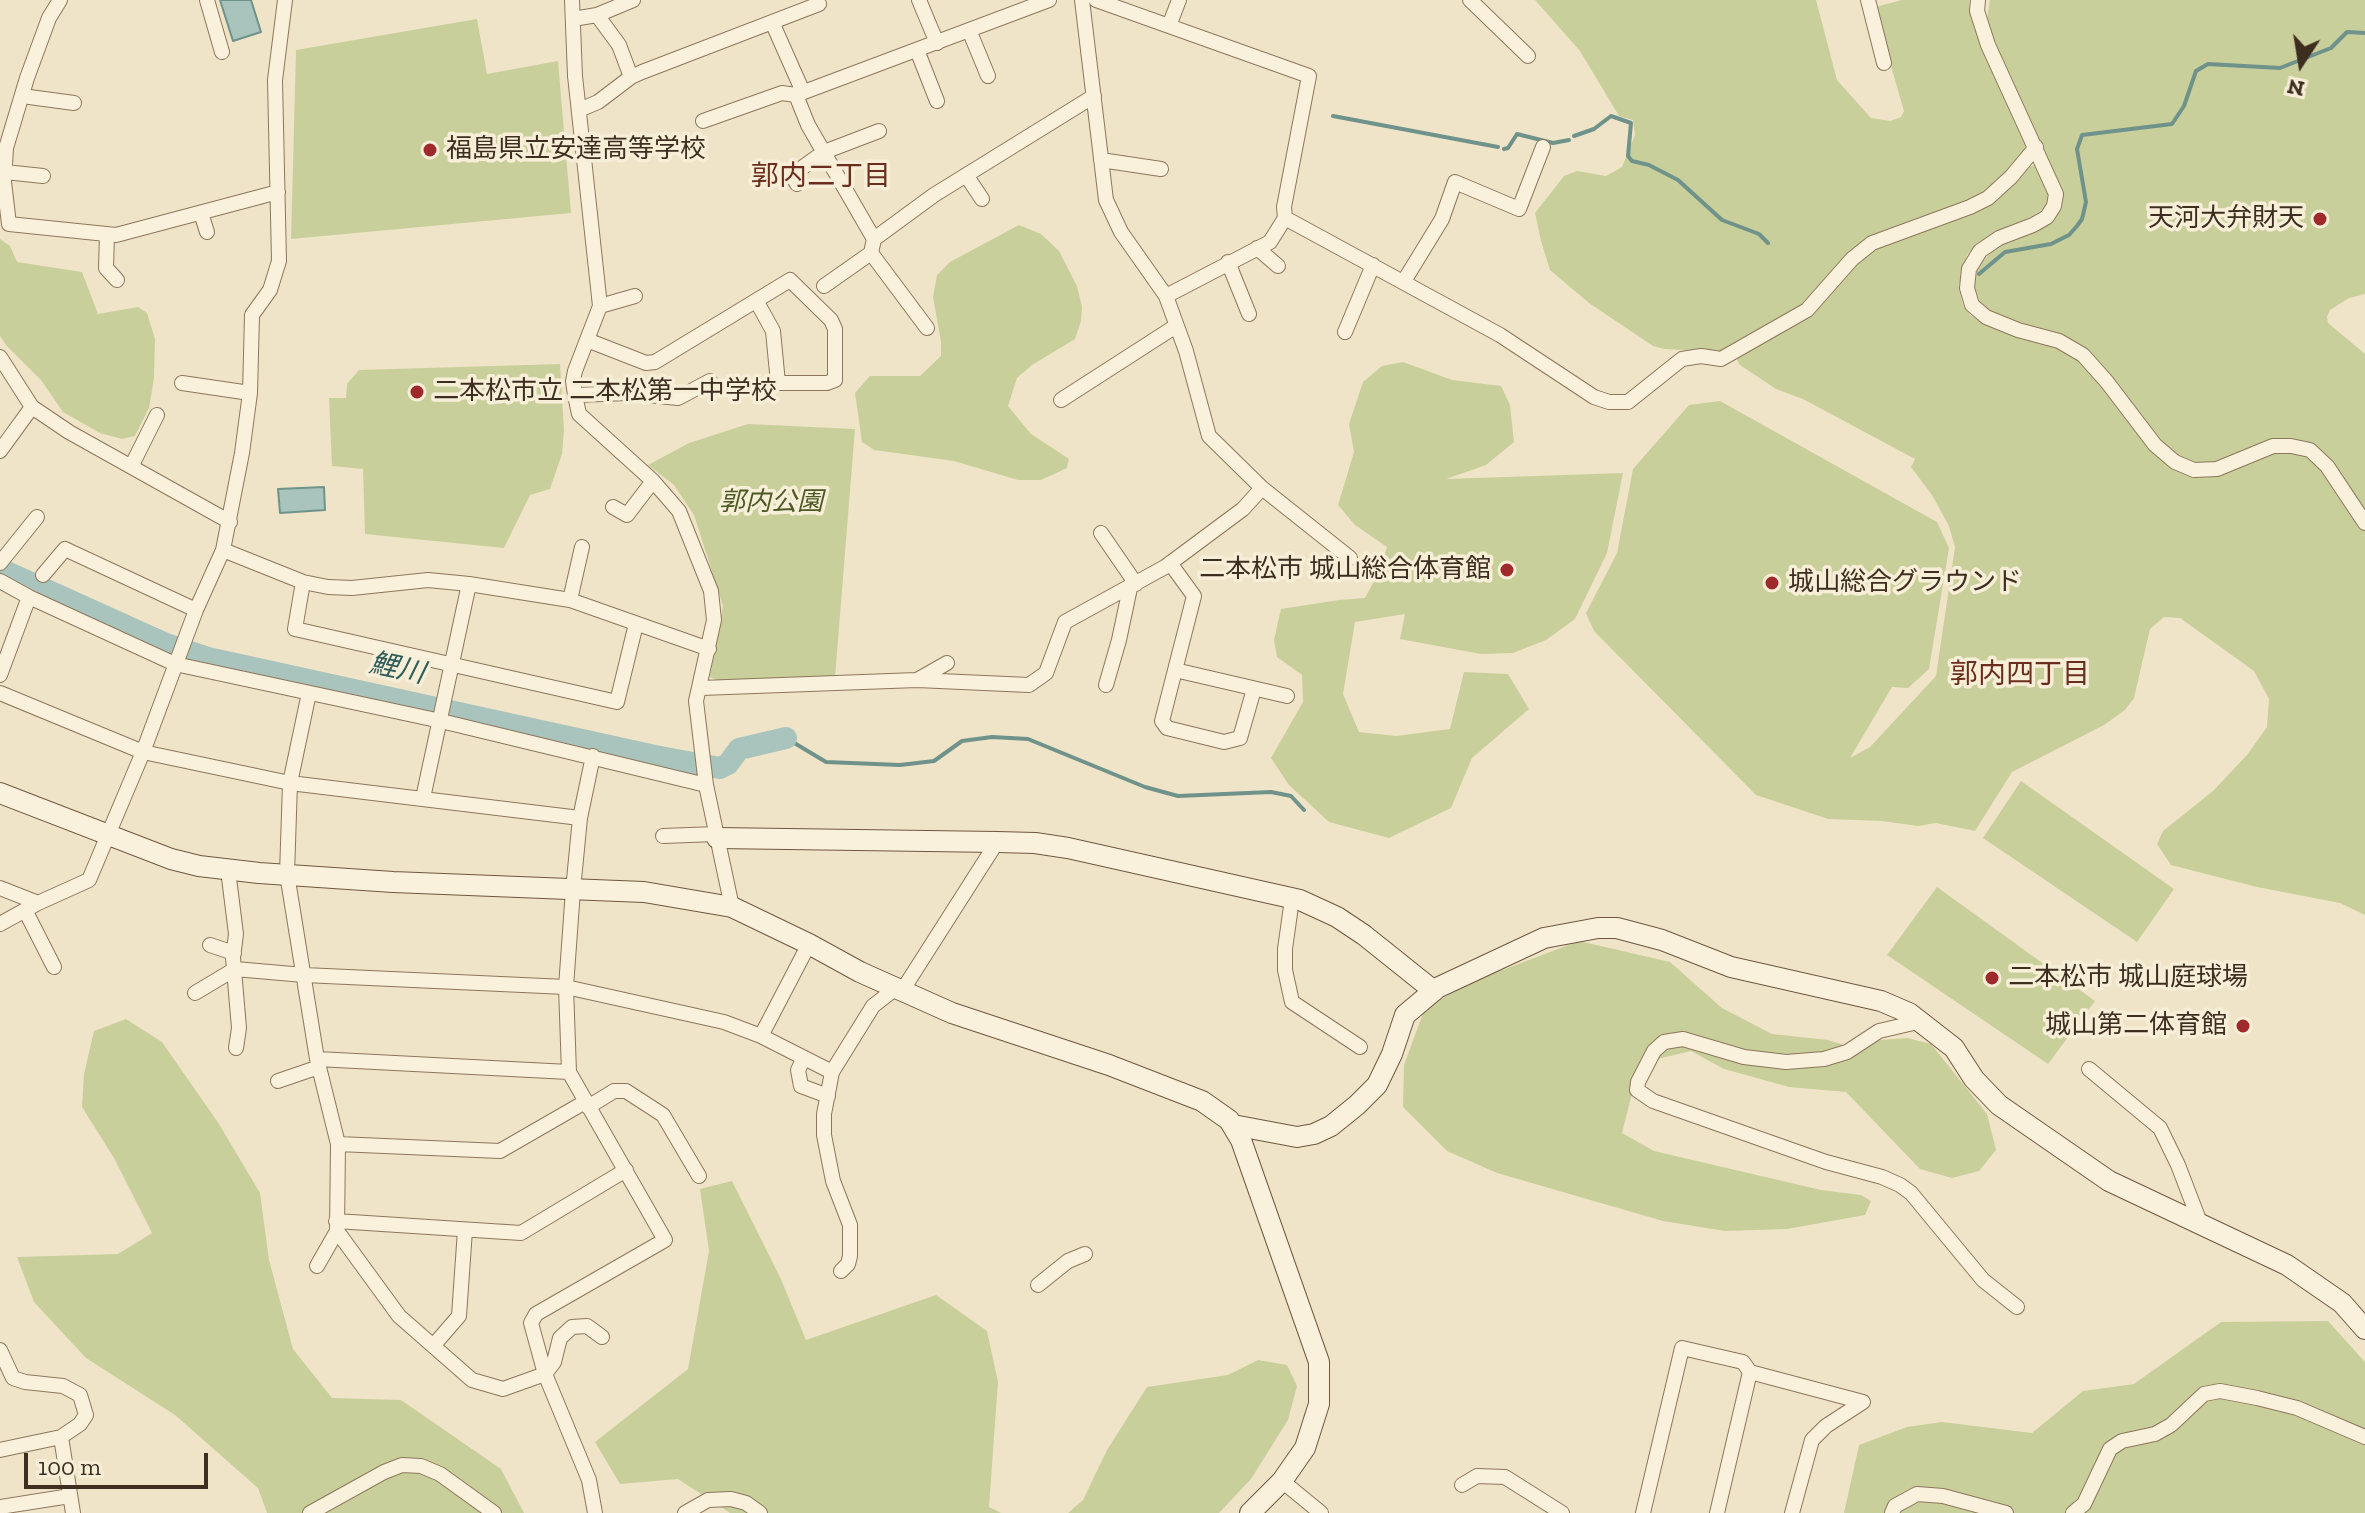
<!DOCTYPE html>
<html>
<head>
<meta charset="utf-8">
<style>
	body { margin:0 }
	#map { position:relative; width:2365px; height:1513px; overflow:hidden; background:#f0e4c8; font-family:"Zilla Slab",serif }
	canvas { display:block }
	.north { position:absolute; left:2261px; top:24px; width:80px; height:80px; -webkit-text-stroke:6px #f7eed8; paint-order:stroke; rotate:192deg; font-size:22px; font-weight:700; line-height:32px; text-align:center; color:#3d2e20 }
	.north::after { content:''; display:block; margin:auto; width:28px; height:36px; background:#3d2e20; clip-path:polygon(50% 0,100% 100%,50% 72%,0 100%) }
	.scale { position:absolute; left:24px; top:1453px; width:184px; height:36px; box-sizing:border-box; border:4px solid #3d2e20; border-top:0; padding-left:10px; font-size:24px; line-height:28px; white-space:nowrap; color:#3d2e20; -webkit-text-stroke:6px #f7eed8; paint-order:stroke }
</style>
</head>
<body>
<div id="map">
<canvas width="2365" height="1513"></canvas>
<div class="north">N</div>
<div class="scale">100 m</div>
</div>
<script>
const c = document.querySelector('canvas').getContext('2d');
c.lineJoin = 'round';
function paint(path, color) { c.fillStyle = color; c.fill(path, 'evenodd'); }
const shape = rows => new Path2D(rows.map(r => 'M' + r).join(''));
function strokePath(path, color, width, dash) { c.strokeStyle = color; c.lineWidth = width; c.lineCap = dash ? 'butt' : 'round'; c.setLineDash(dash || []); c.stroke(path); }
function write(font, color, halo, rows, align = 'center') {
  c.font = font + ' "Zilla Slab","Noto Sans JP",serif'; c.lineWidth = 7; c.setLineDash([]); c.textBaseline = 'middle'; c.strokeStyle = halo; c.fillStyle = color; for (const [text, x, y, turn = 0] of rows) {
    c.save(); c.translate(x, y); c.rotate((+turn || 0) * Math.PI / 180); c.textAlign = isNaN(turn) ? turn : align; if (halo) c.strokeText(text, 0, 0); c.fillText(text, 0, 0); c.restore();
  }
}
const green = shape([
	[1535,0,1816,0,1837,80,1871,118,1890,121,1901,117,1904,111,1875,11,1879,6,1902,0,1969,0,1970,14,2027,145,2025,151,2017,164,1979,197,1862,242,1796,310,1720,352,1664,349,1653,346,1589,303,1550,270,1541,241,1535,213,1564,176,1577,171,1606,176,1622,167,1635,135,1633,120,1619,116,1580,51],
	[1990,0,2365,0,2365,294,2349,298,2330,310,2327,317,2328,323,2365,354,2365,915,2340,903,2257,887,2171,865,2157,844,2163,831,2213,791,2247,755,2267,727,2269,699,2254,671,2180,618,2164,617,2150,629,2134,698,2125,710,2104,725,2012,772,1975,831,1936,823,1918,826,1882,821,1828,819,1756,795,1594,631,1586,613,1617,553,1633,469,1689,405,1720,401,1937,522,1949,548,1929,669,1908,688,1892,687,1850,758,1870,747,1936,676,1955,547,1949,526,1932,495,1911,467,1915,459,1803,399,1776,389,1740,365,1737,360,1738,356,1810,313,1871,250,1977,211,2027,167,2036,165,2050,197,2048,206,2027,219,1977,243,1967,255,1961,272,1959,289,1963,305,1970,315,1989,326,1974,286,1978,265,1998,246,2045,226,2058,213,2063,194,1991,33,1987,19],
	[477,19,487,74,558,61,571,213,291,239,296,50],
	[1019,225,1041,234,1059,251,1077,286,1082,307,1081,321,1075,339,1032,365,1017,378,1008,406,1031,434,1069,459,1067,468,1041,480,1018,480,954,461,874,450,862,442,855,393,870,376,920,376,941,356,941,342,933,297,937,275,950,262],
	[0,239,10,246,17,262,82,272,98,314,138,307,147,313,155,339,154,378,149,408,135,436,122,439,100,433,63,412,41,380,6,345,0,336],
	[1403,362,1452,380,1501,386,1510,405,1514,442,1486,465,1446,479,1623,473,1607,553,1575,619,1546,640,1513,653,1481,654,1400,639,1405,614,1355,622,1343,694,1359,732,1396,736,1450,729,1464,672,1508,674,1529,709,1472,758,1451,808,1389,838,1329,822,1289,785,1271,758,1303,702,1302,675,1277,657,1274,640,1281,609,1339,600,1365,598,1379,572,1387,547,1355,525,1338,505,1354,452,1349,424,1363,382,1382,366],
	[560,364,564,430,562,454,550,489,530,495,504,548,365,534,363,469,332,466,329,398,346,398,347,384,359,370],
	[748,424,855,429,835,677,719,681,710,677,723,606,694,515,674,485,648,465,689,443],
	[2021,781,2174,889,2137,942,1983,838],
	[1937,887,2095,1001,2048,1064,1887,955],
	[1579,941,1670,962,1722,1008,1772,1034,1828,1040,1854,1048,1880,1040,1907,1038,1931,1044,1987,1114,1996,1150,1979,1171,1952,1178,1920,1169,1846,1092,1789,1087,1724,1069,1691,1051,1645,1062,1634,1085,1622,1133,1654,1151,1821,1190,1861,1195,1871,1201,1865,1215,1787,1229,1725,1231,1663,1221,1497,1173,1447,1151,1403,1107,1404,1065,1425,1008,1476,980],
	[126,1019,162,1042,219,1124,260,1193,269,1260,293,1349,332,1398,401,1400,501,1469,524,1513,267,1513,258,1488,175,1415,86,1358,34,1302,17,1257,118,1254,152,1233,114,1158,82,1107,84,1074,94,1031],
	[732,1181,780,1277,806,1340,936,1295,987,1331,998,1382,989,1507,1001,1513,730,1513,678,1479,620,1484,595,1442,688,1369,709,1251,700,1189],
	[2328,1321,2365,1362,2365,1513,1844,1513,1859,1445,1907,1427,1942,1422,2032,1433,2083,1391,2134,1384,2221,1322],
	[1258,1360,1287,1365,1297,1386,1288,1420,1251,1479,1219,1513,1068,1513,1083,1500,1107,1450,1147,1387,1228,1375]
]);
const water = shape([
	[220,0,251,0,261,32,233,41,220,0],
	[324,487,325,510,280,513,278,489,324,487]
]);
const stream = shape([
	[1333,116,1498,147],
	[1574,136,1594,129,1611,116,1631,123,1628,156,1632,161,1649,165,1678,180,1722,220,1759,234,1768,243],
	[1504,149,1508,148,1517,134,1553,143,1569,140],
	[1979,274,2005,252,2051,244,2069,235,2077,226,2082,219,2086,202,2077,149,2082,135,2172,124,2184,106,2196,71,2208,64,2280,68,2331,48,2347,32,2365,33],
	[786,738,826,762,900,765,934,761,962,741,992,737,1028,739,1145,787,1178,796,1271,792,1291,796,1304,810]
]);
const river = shape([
	[0,569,166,644,208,658,655,756,720,768,728,764,739,749,786,738]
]);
const street = shape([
	[60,0,49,18,27,78,6,148,4,182,9,224,116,235,278,192],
	[207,0,222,52],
	[572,0,575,76,600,306,575,371,573,381,575,395,579,414,653,481,679,511,711,591,714,620,696,701,706,785,732,907],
	[919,0,937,43],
	[1049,0,796,95,808,125,874,239,934,195,1094,96],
	[1096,0,1309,76,1284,207,1285,218],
	[1470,0,1528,56],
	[1868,0,1884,63],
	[1978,0,1977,11,1988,45,2056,194,2054,206,2047,217,2033,225,1999,238,1980,251,1969,269,1967,288,1972,305,1986,317,2018,330,2059,341,2083,355,2107,382,2155,445,2175,462,2194,470,2217,469,2273,446,2291,446,2310,450,2327,466,2365,523],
	[597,15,619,45,631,77],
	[573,19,597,15,633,0],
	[772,22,803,92],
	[1169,26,1179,0],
	[969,30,988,76],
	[917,50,937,101],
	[22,96,74,103],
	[579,110,598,102,631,77,642,72,819,4],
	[703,121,782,93,796,95],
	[1101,160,1161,169],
	[5,172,43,176],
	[966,175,982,199],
	[797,184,792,175,824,152,879,131],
	[201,213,207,232],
	[107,234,106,268,117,280],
	[874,239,871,253,927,328],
	[1257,248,1278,266],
	[1228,262,1249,314],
	[1404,281,1442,219,1455,182,1519,209,1543,147],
	[824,286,871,253],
	[1166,296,1270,242,1285,218,1500,335,1594,397,1609,402,1628,402,1682,359,1701,356,1721,359,1807,310,1852,259,1872,243,1970,207,1988,198,2011,177,2036,147],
	[600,306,635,296],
	[1345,332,1373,265],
	[587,340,646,363,655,362,790,280,831,320,835,329,835,380,827,383,778,383,773,331,757,302],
	[0,357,32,407],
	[182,383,250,393],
	[575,395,628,393,678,398,710,381],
	[1061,400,1176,326],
	[0,451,32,407,69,432,230,522],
	[132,465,157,415],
	[1262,488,1350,558],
	[613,507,627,515,653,481],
	[1101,533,1136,584],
	[223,550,242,453,250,393,252,315,270,290,279,261,275,80,285,0],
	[0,563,37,517],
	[1170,563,1194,596,1162,721,1167,728,1224,742,1240,738,1254,689],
	[43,575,65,549,196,610],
	[0,581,29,597,175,664,441,721,706,785],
	[303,582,295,629,617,702,636,624],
	[570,600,582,547],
	[1175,670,1287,696],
	[0,675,29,597],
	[917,680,947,663],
	[1106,685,1119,640,1130,588],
	[701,688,917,680,1029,685,1046,673,1065,622,1165,567,1243,509,1262,488,1209,436,1186,351,1166,296,1121,232,1106,200,1082,0],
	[0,693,143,752,290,783,580,818],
	[309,693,290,783,287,874,317,1059,338,1144,337,1231,399,1316,472,1380,503,1389,545,1374,531,1323,536,1314,665,1240,569,1072,566,987,573,890,580,818,593,756],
	[423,798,469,584],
	[663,836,716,834],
	[228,870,236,934,233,958,239,1028,236,1048],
	[0,888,38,903],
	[1292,899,1285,949,1285,970,1292,1002,1360,1047],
	[25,910,54,967],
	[0,924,38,903,89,880,143,752,196,610,223,550,303,582,328,587,352,588,428,580,469,584,570,600,709,649],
	[210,945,234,953],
	[902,991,997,842],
	[195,993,235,969,304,975,566,987,724,1022,761,1036,832,1072,873,1006,896,988],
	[1922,1021,1879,1031,1847,1052,1824,1059,1786,1062,1744,1057,1683,1039,1664,1042,1654,1051,1638,1082,1637,1090,1653,1101,1826,1162,1882,1177,1900,1185,1911,1193,1983,1280,2017,1307],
	[761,1036,809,944],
	[804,1058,798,1070,801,1086,828,1096],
	[317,1059,569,1072],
	[2089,1069,2160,1128,2178,1165,2201,1225],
	[832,1072,824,1114,824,1135,833,1181,850,1225,850,1256,848,1264,841,1271],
	[278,1081,319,1067],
	[588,1107,614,1091,626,1091,663,1115,699,1176],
	[338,1144,500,1151,585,1102],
	[336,1221,521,1233,626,1170],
	[317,1266,337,1231],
	[1038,1285,1068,1261,1085,1254],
	[433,1346,459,1316,465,1230],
	[0,1350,13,1378,25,1382,63,1386,80,1395,86,1415,80,1424,61,1437],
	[0,1450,61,1437,73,1513],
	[1282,1481,1321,1513],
	[1462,1485,1477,1476,1505,1477,1562,1513],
	[0,1507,70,1496],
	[310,1513,384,1472,402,1465,421,1466,440,1474,494,1513],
	[595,1513,589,1480,545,1374,554,1362,560,1338,572,1327,587,1326,602,1337],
	[685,1513,708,1500,731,1499,746,1503,760,1513],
	[1643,1513,1682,1348,1743,1362,1750,1372,1863,1402,1826,1426,1812,1440,1792,1513],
	[1717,1513,1750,1372],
	[1892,1513,1895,1506,1917,1494,1943,1496,2006,1513],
	[2073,1513,2084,1504,2110,1449,2122,1441,2155,1434,2171,1425,2204,1394,2220,1391,2257,1398,2297,1408,2365,1437]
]);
const secondary = shape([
	[0,793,171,859,199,866,259,873,393,882,644,892,732,907,809,944,860,972,952,1013,1109,1065,1202,1101,1229,1120,1241,1140,1319,1362,1319,1404,1305,1448,1282,1481,1250,1513],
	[717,838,997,842,1035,843,1068,848,1300,900,1337,917,1364,935,1434,991],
	[1233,1125,1297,1137,1314,1134,1331,1126,1357,1105,1377,1085,1392,1054,1405,1015,1437,988,1544,938,1598,928,1617,928,1662,940,1731,967,1881,1001,1909,1013,1954,1048,1974,1079,1999,1105,2109,1181,2287,1265,2342,1303,2365,1329]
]);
const markers = [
	[430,150,8,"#9e2a2b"],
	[2320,219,8,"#9e2a2b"],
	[417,392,8,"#9e2a2b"],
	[1507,570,8,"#9e2a2b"],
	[1772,583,8,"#9e2a2b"],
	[1992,978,8,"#9e2a2b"],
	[2243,1026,8,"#9e2a2b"]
];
const poiNames = [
	["福島県立安達高等学校",446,150],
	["天河大弁財天",2304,219,"right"],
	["二本松市立 二本松第一中学校",433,392],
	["二本松市 城山総合体育館",1491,570,"right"],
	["城山総合グラウンド",1788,583],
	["二本松市 城山庭球場",2008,978],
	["城山第二体育館",2227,1026,"right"]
];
const parkNames = [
	["郭内公園",771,503]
];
const neighbourhoodNames = [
	["郭内二丁目",821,177],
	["郭内四丁目",2020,675]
];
const waterNames = [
	["鯉川",397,669,12]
];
paint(green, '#c9cf9b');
paint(water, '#a9c4bc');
strokePath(water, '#6f938a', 2);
strokePath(stream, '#6f938a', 4);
strokePath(river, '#a9c4bc', 22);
strokePath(street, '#8d765c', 16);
strokePath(secondary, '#6f573f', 22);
strokePath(street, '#faf1dc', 14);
strokePath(secondary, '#faf1dc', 20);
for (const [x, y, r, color] of markers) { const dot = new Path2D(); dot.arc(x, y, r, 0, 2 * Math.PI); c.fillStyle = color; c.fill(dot); strokePath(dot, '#f7eed8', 3); }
write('26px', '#3d2e20', '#f7eed8', poiNames, 'left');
write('italic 26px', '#4d5a26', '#f7eed8', parkNames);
write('28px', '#6b2e1e', '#f7eed8', neighbourhoodNames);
write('italic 28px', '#2f5d5a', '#f7eed8', waterNames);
</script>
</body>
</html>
